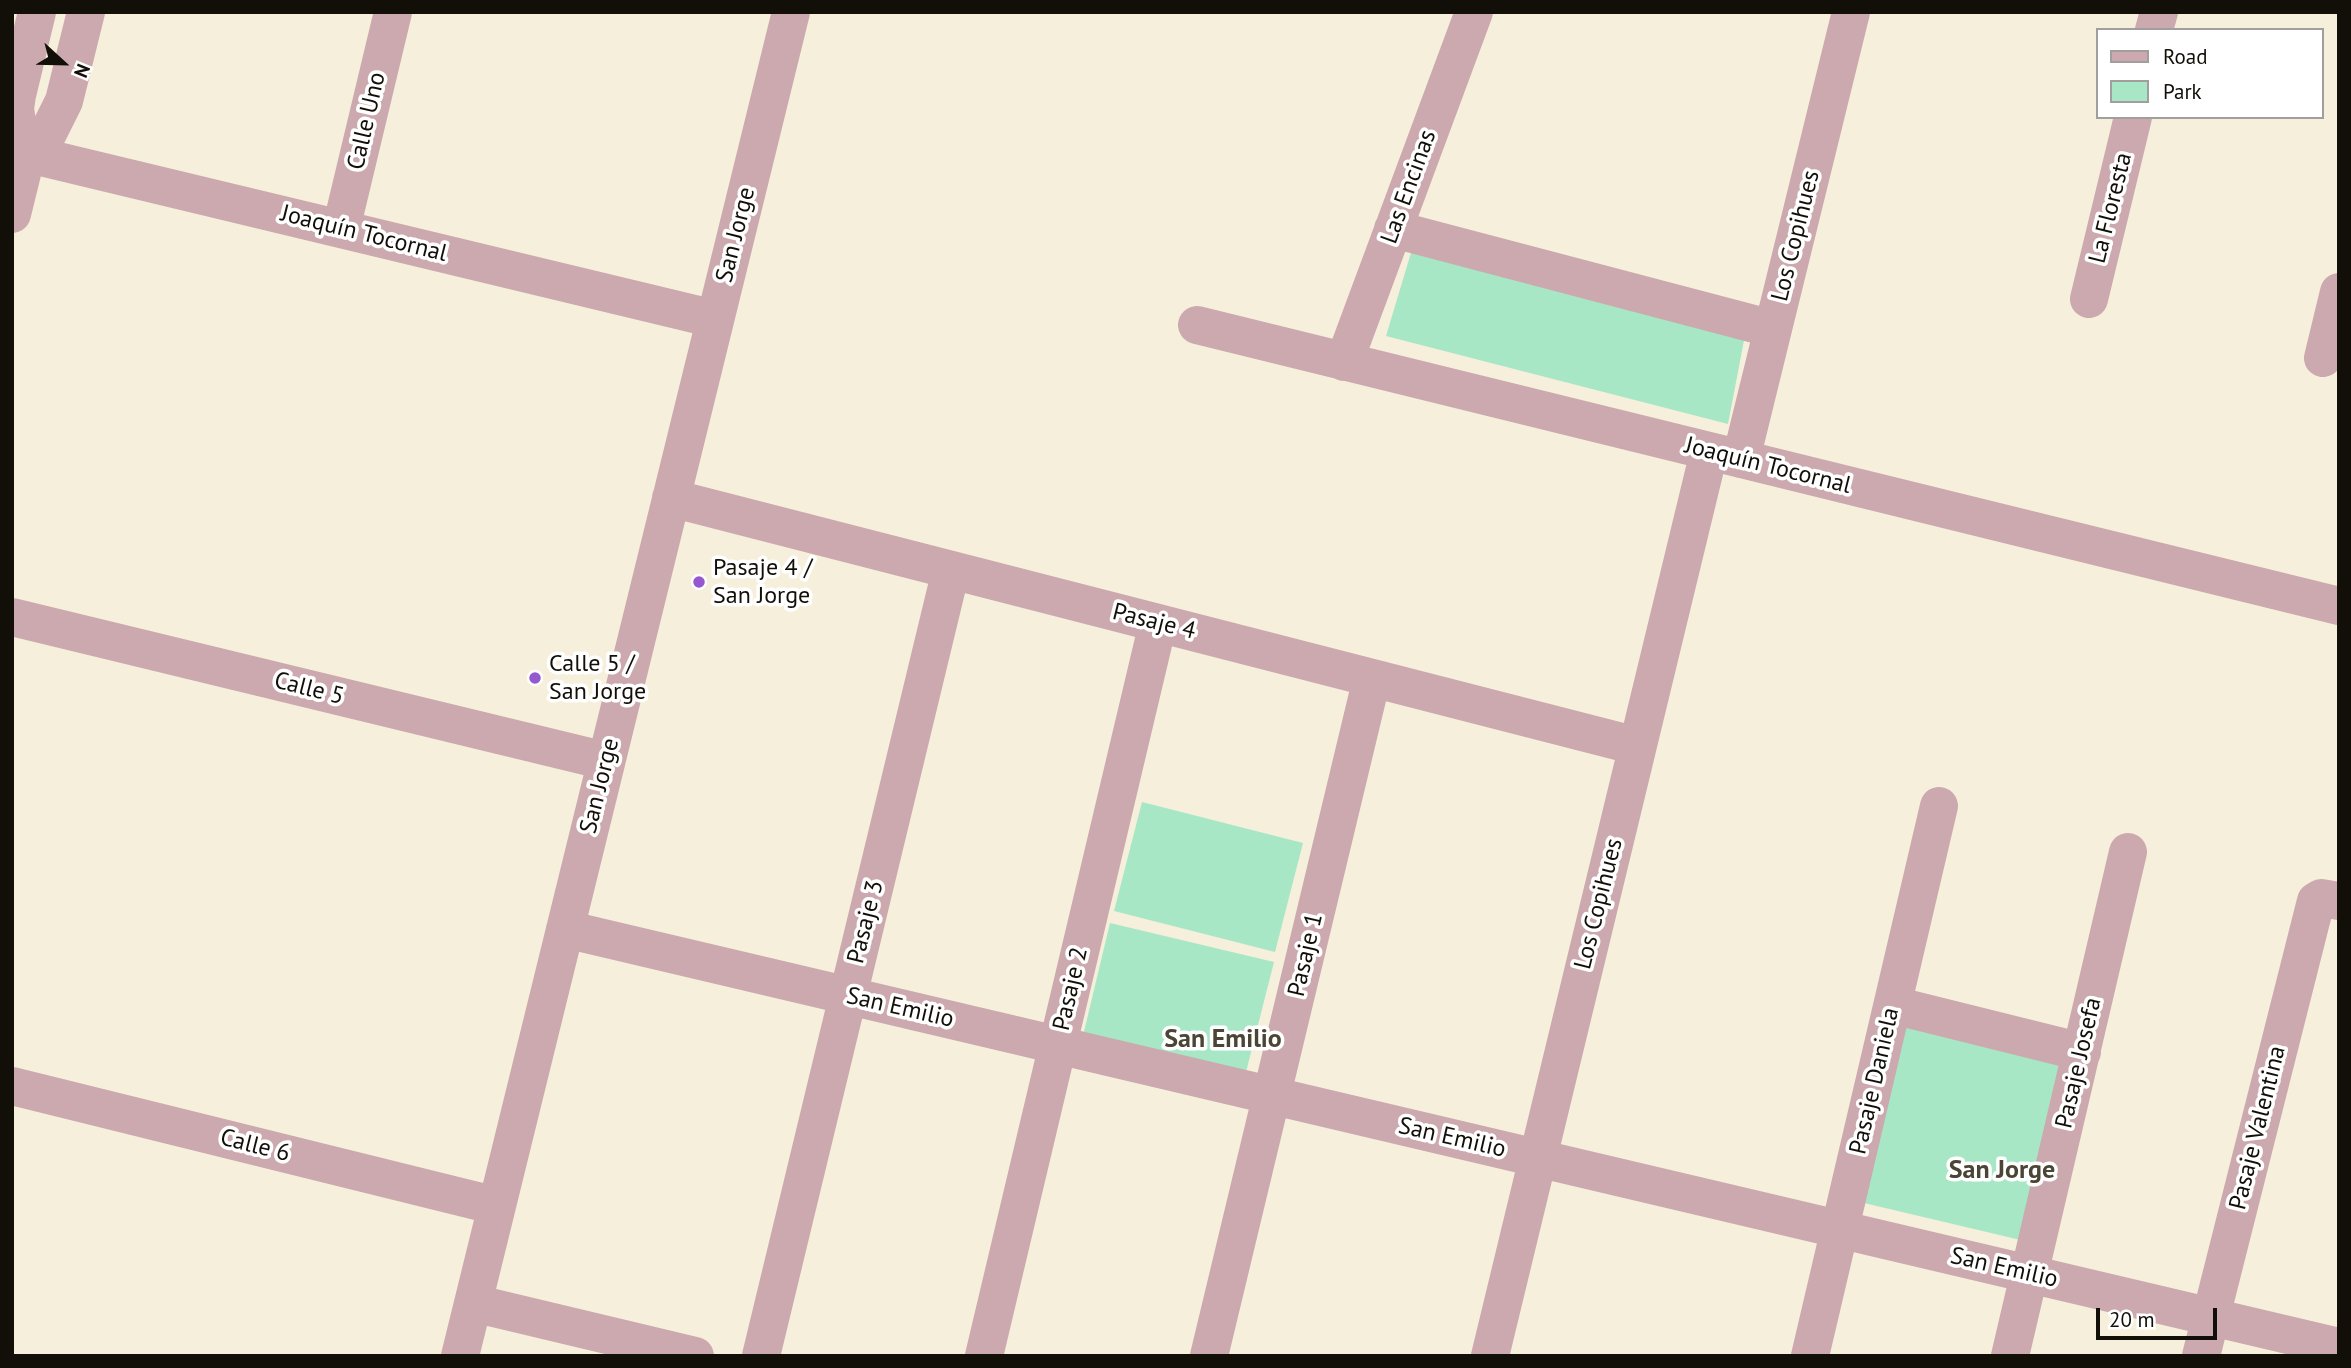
<!DOCTYPE html>
<html>
<head>
<meta charset="utf-8">
<style>
	body { margin:0 }
	#map { position:relative; width:2351px; height:1368px; overflow:hidden; background:#f6efdc; font-family:"PT Sans",sans-serif }
	canvas { display:block }
	.frame { position:absolute; inset:0; border:14px solid #120f09; pointer-events:none }
	.legend { position:absolute; left:2096px; top:28px; width:228px; height:91px; box-sizing:border-box; background:#fff; border:2px solid #a09f9d; margin:0; padding:9px 12px; list-style:none; font-size:21px; color:#120f09 }
	.legend li { display:flex; align-items:center; gap:14px; height:35px }
	.legend b { width:35px; border:2px solid #a09f9d }
	.north { position:absolute; left:28px; top:28px; width:70px; height:70px; -webkit-text-stroke:5px #fff; paint-order:stroke; rotate:112deg; font-size:19px; font-weight:700; line-height:28px; text-align:center; color:#120f09 }
	.north::after { content:''; display:block; margin:auto; width:24px; height:32px; background:#120f09; clip-path:polygon(50% 0,100% 100%,50% 72%,0 100%) }
	.scale { position:absolute; left:2096px; top:1308px; width:121px; height:32px; box-sizing:border-box; border:4px solid #120f09; border-top:0; padding-left:9px; font-size:21px; line-height:24px; white-space:nowrap; color:#120f09; -webkit-text-stroke:5px #fff; paint-order:stroke }
</style>
</head>
<body>
<div id="map">
<canvas width="2351" height="1368"></canvas>
<div class="frame"></div>
<ul class="legend">
<li><b style="height:9px;background:#cca9ae"></b>Road</li>
<li><b style="height:19px;background:#a7e7c5"></b>Park</li>
</ul>
<div class="north">N</div>
<div class="scale">20 m</div>
</div>
<script>
const c = document.querySelector('canvas').getContext('2d');
c.lineJoin = 'round';
function paint(path, color) { c.fillStyle = color; c.fill(path, 'evenodd'); }
const shape = rows => new Path2D(rows.map(r => 'M' + r).join(''));
function strokePath(path, color, width, dash) { c.strokeStyle = color; c.lineWidth = width; c.lineCap = dash ? 'butt' : 'round'; c.setLineDash(dash || []); c.stroke(path); }
function write(font, color, halo, rows, align = 'center') {
  c.font = font + ' "PT Sans",sans-serif'; c.lineWidth = 7; c.setLineDash([]); c.textBaseline = 'middle'; c.strokeStyle = halo; c.fillStyle = color; for (const [text, x, y, turn = 0] of rows) {
    c.save(); c.translate(x, y); c.rotate((+turn || 0) * Math.PI / 180); c.textAlign = isNaN(turn) ? turn : align; if (halo) c.strokeText(text, 0, 0); c.fillText(text, 0, 0); c.restore();
  }
}
const green = shape([
	[1413,246,1745,335,1728,424,1386,336],
	[1142,802,1303,843,1275,952,1114,911],
	[1110,923,1274,962,1244,1080,1082,1040],
	[1906,1026,2071,1065,2029,1242,1864,1203]
]);
const minor = shape([
	[2154,30,2159,12],
	[12,150,715,319],
	[27,153,19,137,15,108,17,95,37,12],
	[12,214,27,153,48,133,64,101,86,12],
	[341,229,393,12],
	[1393,229,1773,329],
	[2089,299,2133,117],
	[1197,325,2339,606],
	[2323,358,2339,292],
	[1344,362,1474,12],
	[1741,459,1851,12],
	[671,498,1637,746],
	[12,617,606,761],
	[565,929,2339,1347],
	[1893,1005,2082,1052],
	[12,1086,497,1206],
	[473,1303,695,1356],
	[460,1356,791,12],
	[761,1356,951,570],
	[984,1356,1158,623],
	[1209,1356,1372,678],
	[1490,1356,1709,452],
	[1810,1356,1939,806],
	[2010,1356,2128,852],
	[2201,1356,2316,901,2321,898,2339,901]
]);
const markers = [
	[699,582,7,"#9658cf"],
	[535,678,7,"#9658cf"]
];
const streetNames = [
	["Calle Uno",367,121,-77],
	["Las Encinas",1409,187,-70],
	["La Floresta",2111,208,-76],
	["Joaquín Tocornal",364,234,14],
	["San Jorge",736,235,-76],
	["Los Copihues",1796,236,-76],
	["Joaquín Tocornal",1768,466,14],
	["Pasaje 4",1154,622,14],
	["Calle 5",309,689,14],
	["San Jorge",600,786,-76],
	["Los Copihues",1599,904,-76],
	["Pasaje 3",866,922,-76],
	["Pasaje 1",1306,955,-77],
	["Pasaje 2",1071,989,-77],
	["San Emilio",900,1008,13],
	["Pasaje Josefa",2079,1063,-77],
	["Pasaje Daniela",1875,1081,-77],
	["Pasaje Valentina",2258,1128,-76],
	["San Emilio",1452,1138,13],
	["Calle 6",255,1146,14],
	["San Emilio",2004,1268,13]
];
const poiNames = [
	["Pasaje 4 /",713,568],
	["San Jorge",713,596],
	["Calle 5 /",549,664],
	["San Jorge",549,692]
];
const neighbourhoodNames = [
	["San Emilio",1223,1040],
	["San Jorge",2002,1171]
];
paint(green, '#a7e7c5');
strokePath(minor, '#cca9ae', 38);
for (const [x, y, r, color] of markers) { const dot = new Path2D(); dot.arc(x, y, r, 0, 2 * Math.PI); c.fillStyle = color; c.fill(dot); strokePath(dot, '#fff', 2.5); }
write('24px', '#120f09', '#fff', streetNames);
write('24px', '#120f09', '#fff', poiNames, 'left');
write('bold 26px', '#4b4535', '#fff', neighbourhoodNames);
</script>
</body>
</html>
